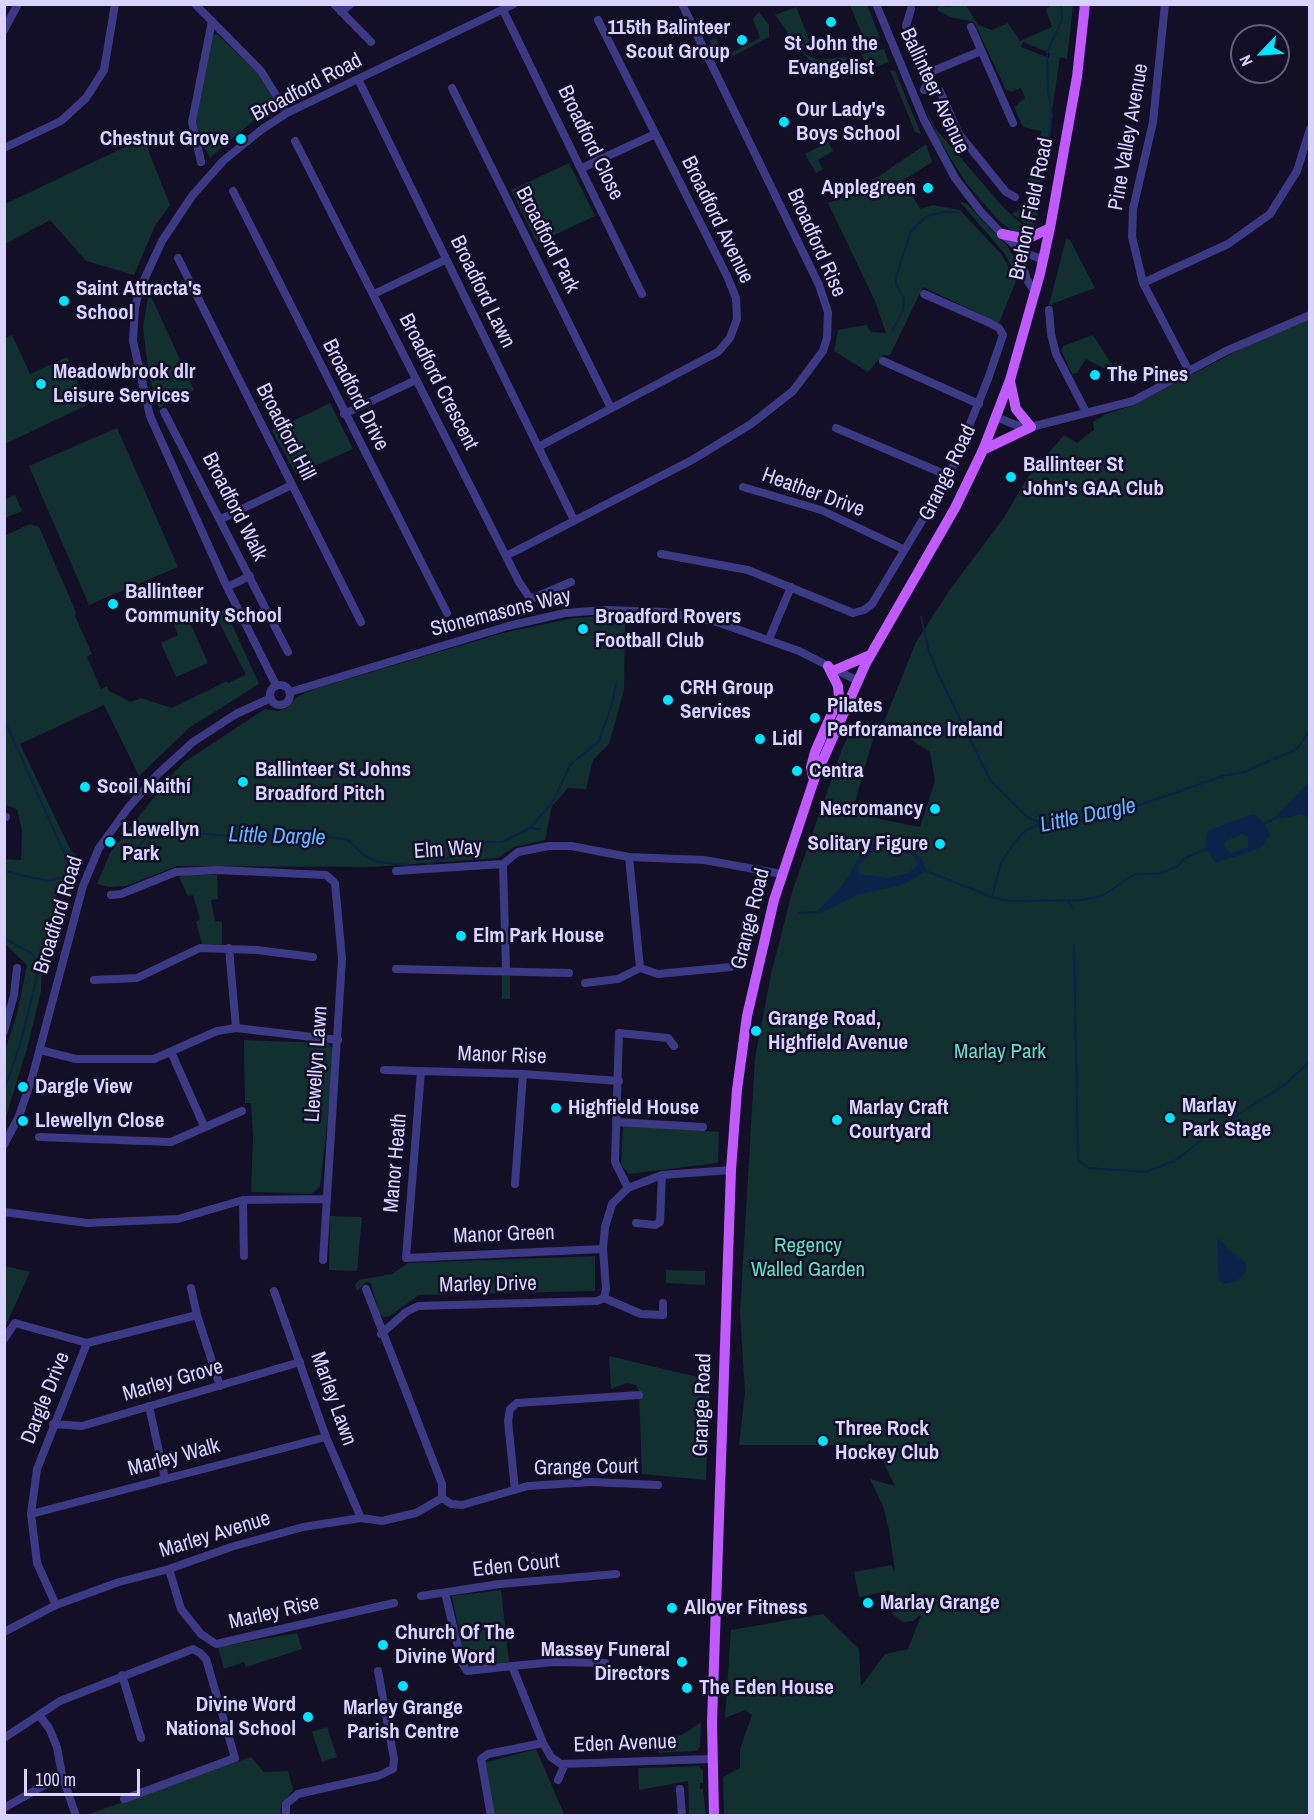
<!DOCTYPE html>
<html>
<head>
<meta charset="utf-8">
<style>
	body { margin:0 }
	#map { position:relative; width:1314px; height:1820px; overflow:hidden; background:#130f26; font-family:"Archivo Narrow",sans-serif }
	canvas { display:block }
	.frame { position:absolute; inset:0; border:6px solid #d9d4ff; pointer-events:none }
	.north { position:absolute; left:1230px; top:24px; width:60px; height:60px; box-sizing:border-box; background:#130f26; border:2px solid #625e7d; border-radius:50%; rotate:245deg; font-size:16px; font-weight:700; line-height:24px; text-align:center; color:#d9d4ff }
	.north::after { content:''; display:block; margin:auto; width:21px; height:27px; background:#00e5ff; clip-path:polygon(50% 0,100% 100%,50% 72%,0 100%) }
	.scale { position:absolute; left:24px; top:1769px; width:116px; height:27px; box-sizing:border-box; border:3px solid #d9d4ff; border-top:0; padding-left:8px; font-size:18px; line-height:21px; white-space:nowrap; color:#d9d4ff; -webkit-text-stroke:4px #130f26; paint-order:stroke }
</style>
</head>
<body>
<div id="map">
<canvas width="1314" height="1820"></canvas>
<div class="frame"></div>
<div class="north">N</div>
<div class="scale">100 m</div>
</div>
<script>
const c = document.querySelector('canvas').getContext('2d');
c.lineJoin = 'round';
function paint(path, color) { c.fillStyle = color; c.fill(path, 'evenodd'); }
const shape = rows => new Path2D(rows.map(r => 'M' + r).join(''));
function strokePath(path, color, width, dash) { c.strokeStyle = color; c.lineWidth = width; c.lineCap = dash ? 'butt' : 'round'; c.setLineDash(dash || []); c.stroke(path); }
function write(font, color, halo, rows, align = 'center') {
  c.font = font + ' "Archivo Narrow",sans-serif'; c.lineWidth = 5; c.setLineDash([]); c.textBaseline = 'middle'; c.strokeStyle = halo; c.fillStyle = color; for (const [text, x, y, turn = 0] of rows) {
    c.save(); c.translate(x, y); c.rotate((+turn || 0) * Math.PI / 180); c.textAlign = isNaN(turn) ? turn : align; if (halo) c.strokeText(text, 0, 0); c.fillText(text, 0, 0); c.restore();
  }
}
const green = shape([
	[850,5,867,5,880,38,867,41,864,39],
	[939,5,947,7,966,5,978,25,992,30,1008,23,1020,41,1052,27,1046,9,1052,5,1073,5,1067,59,1060,57,1041,185,1033,193,1024,185,1032,176,1037,160,1041,131,1023,127,1014,107,1025,98,1021,88,1011,92,1006,90,974,22,950,17,937,10],
	[1023,42,1050,53,1049,58,1021,47],
	[796,7,810,42,803,47,789,34,775,15],
	[759,12,769,25,769,37,720,63,709,41,716,38,725,56,760,38,753,19],
	[217,34,259,74,278,107,255,119,210,158,201,141,196,122,213,35],
	[796,44,807,55,818,60,847,57,845,65,812,64],
	[884,49,889,62,870,69,861,54],
	[890,70,895,71,921,134,915,132],
	[922,102,935,128,1003,207,1020,223,1032,228,1033,231,1030,235,1014,232,999,221,966,183,938,138],
	[146,137,147,147,170,205,155,226,134,275,86,261,50,220,5,244,5,204],
	[828,142,833,151,818,160,823,169,816,173,805,154],
	[926,144,932,162,904,180,920,209,933,205,960,210,1002,255,1016,281,999,323,923,287,890,355,883,355,868,372,834,351,838,330,866,325,871,332,886,333,875,301,828,203,854,193],
	[569,163,595,216,537,243,511,190],
	[1040,196,1037,220,1033,225,1027,225,1012,214],
	[959,201,967,204,1008,247,1020,268,1014,271,1005,254],
	[1066,239,1070,240,1095,288,1049,305],
	[149,292,194,390,159,408,149,376,143,327],
	[1309,320,1309,1815,724,1815,723,1777,740,1768,740,1749,752,1715,745,1710,725,1718,731,1630,823,1614,859,1649,861,1686,885,1654,908,1649,922,1613,913,1621,903,1622,893,1615,890,1591,859,1597,854,1572,891,1565,895,1571,889,1530,883,1506,870,1479,895,1486,879,1453,869,1445,739,1445,745,1393,740,1313,755,1058,771,974,793,889,842,749,854,725,875,732,854,805,880,819,920,827,935,781,930,752,884,722,916,642,949,591,1003,519,1028,477,1064,435,1077,443,1094,430,1093,422,1104,415,1134,405,1248,345],
	[12,335,30,374,67,357,87,405,5,444,5,338],
	[1093,335,1116,371,1111,372,1086,359,1077,373,1072,374,1061,350,1063,346],
	[330,403,353,449,296,474,272,431],
	[117,428,178,567,89,605,29,466],
	[15,495,22,511,5,518,5,499],
	[30,524,39,527,76,612,75,616,92,654,87,657,101,689,107,686,109,691,131,702,141,698,172,708,227,681,228,683,246,675,215,614,225,609,259,684,189,728,139,776,104,705,20,744,71,851,81,859,71,884,58,892,42,954,41,991,28,1045,5,1120,5,1051,17,1014,27,965,5,944,5,859,21,860,22,830,17,809,5,805,4,536],
	[625,615,624,690,609,744,593,760,586,789,568,788,552,806,545,840,514,847,498,858,371,867,177,866,126,886,109,887,97,884,110,853,169,778,184,762,265,709,278,711,287,708,297,697,314,689,503,633,573,618],
	[187,616,208,663,176,677,161,643,178,635,173,622],
	[184,875,217,875,218,899,211,900,215,921,222,922,222,944,202,944,196,922,200,919,193,895,188,896,179,877],
	[502,970,510,970,510,999,502,999],
	[244,1040,327,1043,335,1050,320,1187,311,1194,251,1192,253,1138,251,1103,245,1103],
	[623,1125,719,1132,718,1163,629,1174,621,1165],
	[330,1216,362,1217,357,1271,329,1270],
	[595,1256,595,1291,419,1295,390,1316,383,1317,379,1313,371,1283,366,1282,357,1291,355,1285,359,1280,392,1274,408,1263],
	[5,1266,30,1272,5,1327,4,1266],
	[666,1270,705,1271,705,1285,666,1283],
	[609,1356,710,1380,706,1480,642,1474,639,1391,636,1385,626,1383,611,1389],
	[501,1590,509,1662,472,1667,465,1661,452,1596],
	[297,1633,302,1649,246,1667,244,1662,224,1669,218,1647],
	[701,1722,700,1746,697,1751,660,1753,652,1746,651,1743,674,1740,674,1736,682,1735],
	[327,1727,337,1757,322,1762,312,1732],
	[536,1749,564,1814,494,1815,483,1763],
	[251,1757,264,1772,288,1771,293,1790,280,1807,281,1815,83,1816],
	[699,1766,703,1771,703,1783,700,1783,700,1789,703,1789,706,1815,689,1815,688,1781,639,1790,638,1768]
]);
const water = shape([
	[1309,782,1309,818,1301,814,1281,819,1279,813],
	[1254,814,1265,823,1270,836,1262,847,1216,863,1205,849,1207,831],
	[1242,834,1248,837,1248,847,1231,853,1224,846,1226,841],
	[881,841,897,843,911,850,923,860,926,871,902,885,857,895,821,913,816,912,843,885,864,848],
	[897,846,913,856,918,864,909,873,888,878,859,874,858,866,877,848],
	[1217,1239,1221,1240,1229,1250,1245,1262,1246,1272,1237,1281,1223,1284,1219,1280]
]);
const stream = shape([
	[1025,202,1040,188,1049,137,1052,115,1048,90,1047,52,1062,20,1061,4],
	[892,331,903,310,904,299,896,284,896,277,911,231,927,216,943,212,958,212],
	[921,617,929,652,939,676,990,780,1027,817,1041,823],
	[4,719,66,857],
	[1265,823,1280,816],
	[530,828,554,800,570,765,599,741,612,704,616,684],
	[122,859,138,847,156,826,165,824,193,833,242,837,288,834,303,838,329,837,348,840,365,856,379,862,415,866],
	[426,865,469,851,486,842,502,842,530,828,540,829],
	[4,871,47,881,75,875],
	[926,871,992,897,1001,863,1014,843,1025,831,1041,823,1066,823,1111,815,1223,776,1244,772,1297,749,1310,730],
	[992,897,1008,901,1027,901,1081,900,1102,896,1133,875,1161,873,1178,866,1184,859,1205,849],
	[1068,900,1072,908],
	[799,913,817,912],
	[4,938,31,953,38,962,36,981,21,1041,4,1092],
	[1074,944,1078,1160,1088,1168,1146,1172,1176,1160,1217,1128,1286,1084,1310,1061]
]);
const minor = shape([
	[195,4,261,71,287,113],
	[334,4,371,42],
	[876,4,924,120,955,178,981,212,1002,234,1023,252,1044,260],
	[1165,4,1153,122,1133,209,1132,237,1143,283,1189,371],
	[911,9,906,26,931,77,924,90,940,91,959,134,1006,192,1015,197],
	[503,10,642,294],
	[341,12,351,4],
	[971,27,1013,123],
	[4,30,18,4],
	[928,73,981,51],
	[358,79,574,520],
	[452,88,611,408],
	[295,141,519,582,529,597,533,598,571,582],
	[4,148,61,121,86,98,104,70,115,4],
	[201,162,192,122,212,21],
	[582,168,655,134],
	[233,191,447,613],
	[1018,248,1027,280,1035,292],
	[178,258,361,622],
	[1143,283,1228,244,1270,214,1297,171,1310,129],
	[374,294,445,260],
	[1049,310,1051,334,1056,354,1086,412],
	[883,361,979,404],
	[164,412,288,652],
	[344,414,416,380],
	[996,417,1016,425,1031,427,1133,401,1226,351,1310,315],
	[836,428,949,476],
	[538,447,718,352,730,338,737,319,736,298,727,276,598,20],
	[743,487,821,510,903,549],
	[221,519,292,485],
	[661,554,748,570,853,613,864,610,872,604,949,476,988,379,1003,335,999,328,990,323,924,294],
	[506,556,692,460,751,424,793,391,823,351,827,338,828,312,819,285,682,4],
	[227,587,250,576],
	[769,639,791,587],
	'270 695a10 10 0 1 1 20 0a10 10 0 1 1-20 0Z',
	[276,685,227,587,150,416,133,341,135,308,139,291,162,241,192,196,223,161,261,130,287,113,514,4],
	[290,692,508,626,565,613,606,610,664,612,717,622,799,651,858,681],
	[4,817,6,817],
	[629,857,640,968,658,974,731,967],
	[396,871,503,864],
	[111,895,121,894,176,872,218,870,326,875,335,883,342,959,323,1260],
	[229,948,236,1028],
	[396,969,569,973],
	[506,970,503,864,518,852,549,846,571,846,629,857,704,860,782,874],
	[94,980,137,978,200,948,257,950,313,957],
	[585,983,618,979,640,968],
	[4,1031,14,995,17,968],
	[40,1050,76,1059,154,1059,217,1031,236,1028,338,1040],
	[171,1052,204,1126],
	[384,1070,523,1074,619,1081],
	[421,1071,406,1258,603,1249],
	[616,1122,703,1127],
	[39,1137,171,1142,242,1111],
	[4,1145,19,1116,32,1078,83,886,99,848,128,808,157,775,193,742,236,714,271,698],
	[515,1184,523,1074],
	[628,1188,615,1162,619,1033,668,1038,674,1046],
	[243,1200,244,1256],
	[4,1212,87,1223,178,1219,243,1200,325,1199],
	[636,1223,655,1225,660,1222,662,1175],
	[191,1288,197,1315,220,1386],
	[366,1289,442,1484,442,1498],
	[274,1291,326,1437,361,1518],
	[604,1298,606,1289,603,1249,605,1227,612,1204,628,1188,662,1175,731,1170],
	[604,1298,641,1314,663,1315,663,1303],
	[381,1334,406,1312,418,1306,597,1301,604,1298],
	[4,1339,15,1323,87,1343,197,1315],
	[149,1406,165,1479],
	[53,1424,82,1426,300,1362],
	[515,1490,508,1421,510,1409,517,1403,639,1395],
	[442,1498,451,1504,462,1505,528,1486,591,1482,658,1485],
	[31,1514,326,1437],
	[169,1569,181,1609,201,1634,216,1644,394,1603],
	[445,1593,462,1663,467,1671,512,1666,543,1743,551,1757,561,1764,711,1759],
	[421,1596,500,1584,616,1574],
	[56,1605,37,1563,31,1514,37,1469,87,1343],
	[4,1632,56,1605,119,1582,169,1569,231,1547,303,1527,361,1518,382,1521,416,1513,442,1498],
	[512,1666,554,1662,605,1663],
	[122,1675,141,1738],
	[39,1715,49,1728,57,1747,62,1775,76,1816],
	[4,1738,60,1701,193,1649,200,1653,206,1659,235,1758,124,1799],
	[558,1780,565,1764],
	[680,1789,682,1816],
	[4,1808,62,1775],
	[286,1816,286,1804,298,1794,378,1776,393,1769,394,1759,378,1671],
	[491,1816,481,1759,488,1754,543,1743]
]);
const major = shape([
	[1002,234,1027,239,1050,228],
	[983,450,1031,427,1016,409,1010,381],
	[835,670,870,655],
	[813,777,811,767,815,752,839,697,838,686,828,666],
	[714,1816,712,1722,731,1170,737,1090,747,1016,774,900,814,780,866,663,955,508,983,450,1010,380,1040,274,1050,228,1077,77,1085,4]
]);
const markers = [
	[831,22,6,"#00e5ff"],
	[742,40,6,"#00e5ff"],
	[784,122,6,"#00e5ff"],
	[241,139,6,"#00e5ff"],
	[928,188,6,"#00e5ff"],
	[64,301,6,"#00e5ff"],
	[1095,375,6,"#00e5ff"],
	[41,384,6,"#00e5ff"],
	[1011,477,6,"#00e5ff"],
	[113,604,6,"#00e5ff"],
	[583,629,6,"#00e5ff"],
	[668,700,6,"#00e5ff"],
	[815,718,6,"#00e5ff"],
	[760,739,6,"#00e5ff"],
	[797,771,6,"#00e5ff"],
	[243,782,6,"#00e5ff"],
	[85,787,6,"#00e5ff"],
	[935,809,6,"#00e5ff"],
	[110,842,6,"#00e5ff"],
	[940,844,6,"#00e5ff"],
	[461,936,6,"#00e5ff"],
	[756,1031,6,"#00e5ff"],
	[23,1087,6,"#00e5ff"],
	[556,1108,6,"#00e5ff"],
	[1170,1118,6,"#00e5ff"],
	[837,1120,6,"#00e5ff"],
	[23,1121,6,"#00e5ff"],
	[823,1441,6,"#00e5ff"],
	[868,1603,6,"#00e5ff"],
	[672,1608,6,"#00e5ff"],
	[383,1645,6,"#00e5ff"],
	[682,1662,6,"#00e5ff"],
	[403,1686,6,"#00e5ff"],
	[687,1688,6,"#00e5ff"],
	[308,1717,6,"#00e5ff"]
];
const poiNames = [
	["115th Balinteer",730,28,"right"],
	["Scout Group",730,52,"right"],
	["St John the",831,44,"center"],
	["Evangelist",831,68,"center"],
	["Our Lady's",796,110],
	["Boys School",796,134],
	["Chestnut Grove",229,139,"right"],
	["Applegreen",916,188,"right"],
	["Saint Attracta's",76,289],
	["School",76,313],
	["Meadowbrook dlr",53,372],
	["Leisure Services",53,396],
	["The Pines",1107,375],
	["Ballinteer St",1023,465],
	["John's GAA Club",1023,489],
	["Ballinteer",125,592],
	["Community School",125,616],
	["Broadford Rovers",595,617],
	["Football Club",595,641],
	["CRH Group",680,688],
	["Services",680,712],
	["Pilates",827,706],
	["Perforamance Ireland",827,730],
	["Lidl",772,739],
	["Ballinteer St Johns",255,770],
	["Broadford Pitch",255,794],
	["Centra",809,771],
	["Scoil Naithí",97,787],
	["Necromancy",923,809,"right"],
	["Llewellyn",122,830],
	["Park",122,854],
	["Solitary Figure",928,844,"right"],
	["Elm Park House",473,936],
	["Grange Road,",768,1019],
	["Highfield Avenue",768,1043],
	["Dargle View",35,1087],
	["Marlay",1182,1106],
	["Park Stage",1182,1130],
	["Highfield House",568,1108],
	["Marlay Craft",849,1108],
	["Courtyard",849,1132],
	["Llewellyn Close",35,1121],
	["Three Rock",835,1429],
	["Hockey Club",835,1453],
	["Marlay Grange",880,1603],
	["Allover Fitness",684,1608],
	["Church Of The",395,1633],
	["Divine Word",395,1657],
	["Massey Funeral",670,1650,"right"],
	["Directors",670,1674,"right"],
	["The Eden House",699,1688],
	["Divine Word",296,1705,"right"],
	["National School",296,1729,"right"],
	["Marley Grange",403,1708,"center"],
	["Parish Centre",403,1732,"center"]
];
const streetNames = [
	["Broadford Road",307,88,-28],
	["Ballinteer Avenue",934,91,65],
	["Pine Valley Avenue",1129,137,-80],
	["Broadford Close",590,143,64],
	["Brehon Field Road",1032,209,-78],
	["Broadford Avenue",717,220,64],
	["Broadford Park",547,240,63],
	["Broadford Rise",816,243,66],
	["Broadford Lawn",482,292,64],
	["Broadford Crescent",438,382,63],
	["Broadford Drive",355,395,63],
	["Broadford Hill",285,432,63],
	["Grange Road",948,473,-64],
	["Heather Drive",813,493,20],
	["Broadford Walk",234,507,63],
	["Stonemasons Way",501,613,-14],
	["Elm Way",448,850,-4],
	["Broadford Road",59,915,-73],
	["Grange Road",751,919,-76],
	["Manor Rise",502,1056,2],
	["Llewellyn Lawn",317,1064,-86],
	["Manor Heath",396,1163,-85],
	["Manor Green",504,1235,-2],
	["Marley Drive",488,1285,-1],
	["Marley Grove",173,1381,-16],
	["Dargle Drive",46,1398,-68],
	["Marley Lawn",333,1399,70],
	["Grange Road",703,1405,-88],
	["Marley Walk",174,1458,-15],
	["Grange Court",586,1468,-1],
	["Marley Avenue",215,1535,-17],
	["Eden Court",516,1566,-6],
	["Marley Rise",274,1613,-13],
	["Eden Avenue",625,1744,-2]
];
const parkNames = [
	["Marlay Park",1000,1052],
	["Regency",808,1246],
	["Walled Garden",808,1270]
];
const waterNames = [
	["Little Dargle",1088,816,-12],
	["Little Dargle",277,837,2]
];
paint(green, '#12302f');
paint(water, '#0c2248');
strokePath(stream, '#0c2248', 2);
strokePath(minor, '#3d3a85', 8);
strokePath(major, '#c25bff', 10);
for (const [x, y, r, color] of markers) { const dot = new Path2D(); dot.arc(x, y, r, 0, 2 * Math.PI); c.fillStyle = color; c.fill(dot); strokePath(dot, '#130f26', 2); }
write('bold 21px', '#d9d4ff', '#130f26', poiNames, 'left');
write('21px', '#d9d4ff', '#130f26', streetNames);
write('21px', '#5fe0c0', '#130f26', parkNames);
write('italic 22px', '#62b6ff', '#130f26', waterNames);
</script>
</body>
</html>
